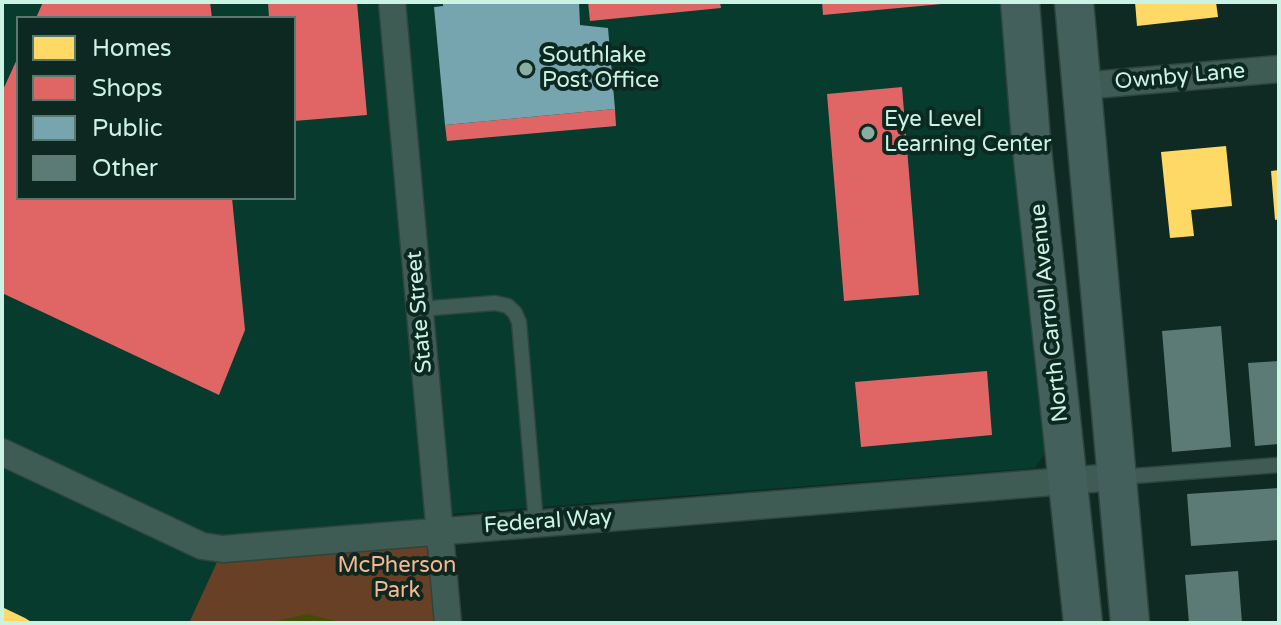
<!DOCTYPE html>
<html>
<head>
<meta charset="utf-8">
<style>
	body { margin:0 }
	#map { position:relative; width:1281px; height:625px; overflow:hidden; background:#0e2a22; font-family:"Varela Round",sans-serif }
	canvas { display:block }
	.frame { position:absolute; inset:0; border:4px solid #cbf3e4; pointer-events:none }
	.legend { position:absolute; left:16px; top:16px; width:280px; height:184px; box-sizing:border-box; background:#0d2820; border:2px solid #59796e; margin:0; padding:10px 14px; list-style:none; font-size:24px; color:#cbf3e4 }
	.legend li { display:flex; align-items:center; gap:16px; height:40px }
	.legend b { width:40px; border:2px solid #59796e }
</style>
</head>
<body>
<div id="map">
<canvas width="1281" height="625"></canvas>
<div class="frame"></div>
<ul class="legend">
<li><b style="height:22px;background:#ffd966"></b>Homes</li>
<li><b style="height:22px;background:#e06666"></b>Shops</li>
<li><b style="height:22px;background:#76a5af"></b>Public</li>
<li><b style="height:22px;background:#5d7b76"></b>Other</li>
</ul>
</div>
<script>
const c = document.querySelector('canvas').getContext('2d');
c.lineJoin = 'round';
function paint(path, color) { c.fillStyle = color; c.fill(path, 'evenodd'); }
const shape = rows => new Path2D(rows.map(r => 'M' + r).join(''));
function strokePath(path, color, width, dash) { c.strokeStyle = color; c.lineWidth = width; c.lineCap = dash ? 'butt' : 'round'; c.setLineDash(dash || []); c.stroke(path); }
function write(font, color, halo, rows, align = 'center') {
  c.font = font + ' "Varela Round",sans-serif'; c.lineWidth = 8; c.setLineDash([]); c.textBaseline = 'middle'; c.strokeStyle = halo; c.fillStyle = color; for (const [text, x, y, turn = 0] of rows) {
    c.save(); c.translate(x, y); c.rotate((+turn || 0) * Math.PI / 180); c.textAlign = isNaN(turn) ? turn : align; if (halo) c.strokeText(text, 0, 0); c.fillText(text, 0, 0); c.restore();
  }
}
const built = shape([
	[2,2,1008,2,1049,447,1035,468,439,515,448,623,2,623],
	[18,18,294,18,294,198,18,198]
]);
const green = shape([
	[440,530,448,623,189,623,223,549]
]);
const water = shape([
	[308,614,344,623,267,623]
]);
const homes = shape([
	[1135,2,1216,2,1218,17,1137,26],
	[1226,146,1232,206,1191,210,1194,236,1170,238,1161,152],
	[1279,170,1279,219,1275,220,1271,171],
	[2,607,25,618,33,623,2,623]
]);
const shops = shape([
	[43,2,210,2,212,18,36,18],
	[268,2,357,2,367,115,294,121,294,18,269,18],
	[588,2,720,2,721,8,590,21],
	[822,2,942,2,942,4,823,15],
	[18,57,18,198,232,198,245,330,219,395,2,293,2,92],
	[902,87,919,295,844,301,827,94],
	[615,109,616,126,447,141,445,125],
	[987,371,992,435,861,447,855,382]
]);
const public = shape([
	[443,2,579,2,580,25,608,28,615,109,445,125,434,7,443,6]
]);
const building = shape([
	[1221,326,1231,447,1172,452,1162,331],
	[1279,361,1279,444,1255,446,1248,363],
	[1279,488,1279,540,1191,546,1187,494],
	[1238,571,1242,623,1189,623,1185,575]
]);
const lane = shape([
	[420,309,495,303,508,306,515,313,519,322,536,523],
	[1120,477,1279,465]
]);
const street = shape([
	[392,2,448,623],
	[1081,86,1279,69],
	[2,452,202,546,223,549,1115,477]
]);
const secondary = shape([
	[1020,2,1031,140,1083,623],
	[1074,2,1130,623]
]);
const markers = [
	[526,69,8,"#89ada0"],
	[868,133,8,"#89ada0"]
];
const poiNames = [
	["Southlake",542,56],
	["Post Office",542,81],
	["Eye Level",884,120],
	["Learning Center",884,145]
];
const streetNames = [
	["Ownby Lane",1180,77,-5],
	["State Street",420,312,-95],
	["North Carroll Avenue",1050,313,-96],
	["Federal Way",548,522,-4]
];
const parkNames = [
	["McPherson",397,566],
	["Park",397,591]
];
paint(built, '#063b2e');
paint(green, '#684025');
paint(water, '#464a07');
paint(homes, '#ffd966');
paint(shops, '#e06666');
paint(public, '#76a5af');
paint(building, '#5d7b76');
strokePath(lane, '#2e443d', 17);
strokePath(street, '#2e443d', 29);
strokePath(secondary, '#2e443d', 41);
strokePath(lane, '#3e5c54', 14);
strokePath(street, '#3e5c54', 26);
strokePath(secondary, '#44605c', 38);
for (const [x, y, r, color] of markers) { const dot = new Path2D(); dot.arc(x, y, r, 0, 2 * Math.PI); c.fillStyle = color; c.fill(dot); strokePath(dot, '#0d2820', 3); }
write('22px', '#cbf3e4', '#0d2820', poiNames, 'left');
write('22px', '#cbf3e4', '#0d2820', streetNames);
write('22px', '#f9b690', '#0d2820', parkNames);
</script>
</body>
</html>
